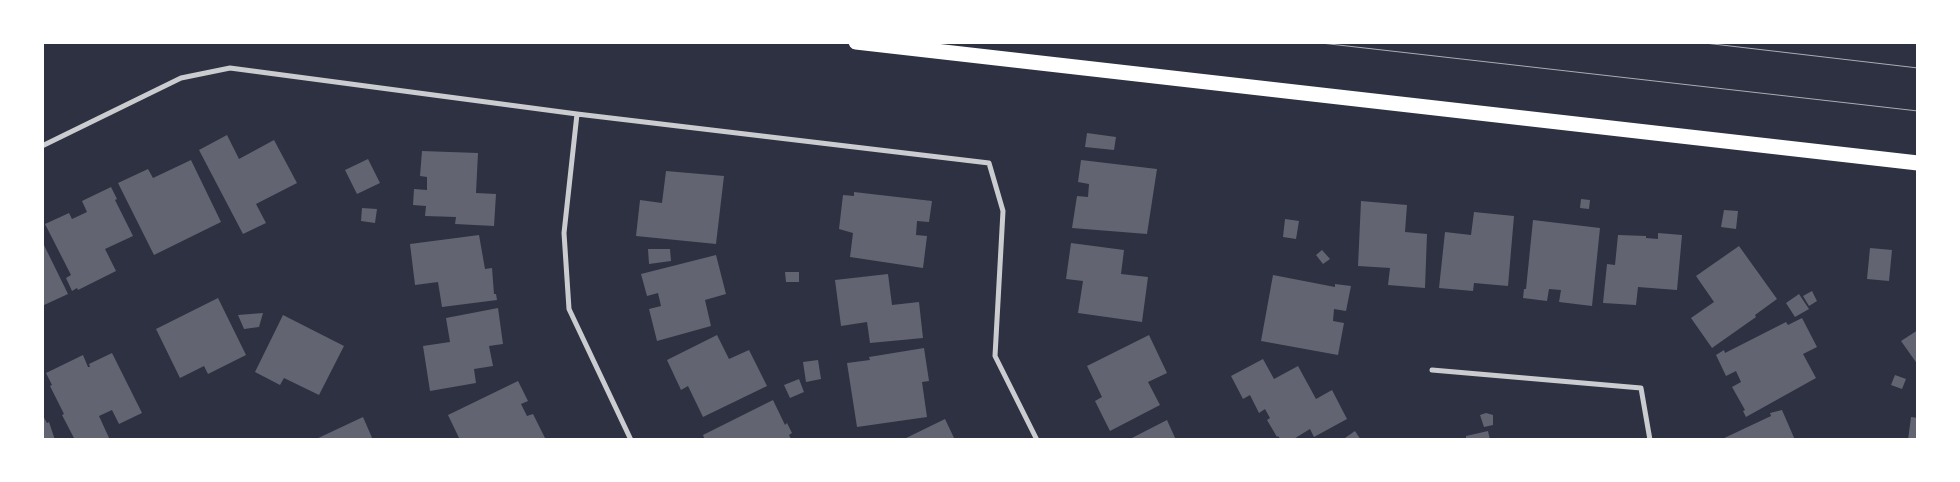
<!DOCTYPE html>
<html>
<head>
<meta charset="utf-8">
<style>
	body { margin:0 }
	#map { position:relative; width:1960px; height:482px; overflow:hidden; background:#2d3142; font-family:"Alegreya Sans",sans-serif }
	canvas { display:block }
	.frame { position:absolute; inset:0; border:44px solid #fff; pointer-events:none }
</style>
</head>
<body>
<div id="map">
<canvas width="1960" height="482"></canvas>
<div class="frame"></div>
</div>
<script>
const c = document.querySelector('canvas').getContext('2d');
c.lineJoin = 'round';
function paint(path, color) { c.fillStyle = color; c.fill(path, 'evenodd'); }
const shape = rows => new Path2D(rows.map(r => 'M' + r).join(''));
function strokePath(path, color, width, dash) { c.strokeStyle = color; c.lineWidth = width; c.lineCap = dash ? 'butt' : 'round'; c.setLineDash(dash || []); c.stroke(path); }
const building = shape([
	[1087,133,1116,137,1114,150,1085,147],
	[227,135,239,159,274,140,297,183,256,204,266,223,243,234,199,150],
	[422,151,478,153,476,193,496,194,494,226,455,224,456,217,425,216,426,206,413,205,414,189,427,190,427,177,420,176],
	[368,159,380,183,357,194,345,170],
	[191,160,221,222,154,255,118,183,148,169,153,178],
	[1081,160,1157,169,1147,234,1072,228,1077,196,1088,197,1089,184,1078,182],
	[666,171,724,176,716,244,636,236,640,200,662,203],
	[111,187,117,199,115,200,133,236,105,249,116,271,78,290,77,288,72,291,66,278,71,275,45,224,69,213,72,219,87,212,82,201],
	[854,192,932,201,929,222,917,221,916,235,927,236,923,268,850,257,853,233,839,229,843,195,854,196],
	[1581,199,1590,200,1589,209,1580,208],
	[1361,201,1407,205,1405,232,1427,234,1425,288,1388,285,1390,268,1358,266],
	[362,208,377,209,375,223,361,221],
	[1724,210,1738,211,1736,229,1721,227],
	[1474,212,1514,216,1508,286,1474,283,1473,291,1439,288,1445,232,1471,235],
	[1285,219,1299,221,1296,239,1283,237],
	[1533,220,1600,228,1592,306,1559,302,1561,290,1549,289,1547,301,1523,298,1524,289,1526,289],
	[1658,233,1682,235,1677,290,1638,287,1636,305,1603,303,1607,264,1615,265,1618,235,1646,236,1646,238,1658,239],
	[479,235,485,269,492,268,494,294,496,294,497,300,442,307,438,282,415,285,410,244],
	[42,241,68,294,42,306],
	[1071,243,1124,250,1121,274,1148,277,1142,322,1078,313,1083,281,1066,279],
	[1739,246,1777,299,1755,315,1756,317,1712,348,1691,318,1714,302,1696,276],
	[1870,248,1892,250,1889,281,1867,279],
	[648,249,670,249,671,261,649,264],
	[1322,250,1330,259,1323,264,1316,255],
	[716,255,726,294,705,300,711,326,657,341,649,309,661,306,658,293,647,296,641,274],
	[785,272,799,272,799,282,786,282],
	[888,274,892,305,919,302,923,338,870,343,867,322,841,326,835,280],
	[1273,275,1335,287,1335,284,1351,286,1346,311,1334,309,1333,321,1344,323,1338,355,1261,341],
	[1812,291,1817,301,1809,306,1803,296],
	[1799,294,1809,309,1795,317,1786,303],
	[218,298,246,355,208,374,204,366,180,378,156,329],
	[498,308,503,344,489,346,493,366,474,369,476,383,430,391,423,346,450,342,446,318],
	[263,313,259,327,244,329,238,315],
	[283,315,344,346,319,395,284,378,280,385,255,372],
	[1802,318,1817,347,1803,354,1816,378,1746,417,1743,411,1745,410,1732,387,1741,382,1736,371,1726,376,1716,355,1724,350,1725,353,1786,322,1788,325],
	[1918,330,1918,365,1901,341],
	[717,335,729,359,749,350,767,386,703,417,688,386,681,390,667,360],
	[1149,335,1167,373,1148,382,1160,405,1110,431,1095,401,1102,397,1087,366],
	[924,348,929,381,922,382,927,417,857,427,847,363,870,360,869,357],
	[112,353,142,413,119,424,112,410,99,416,110,440,75,440,62,415,64,414,50,386,52,385,46,373,83,355,88,367,90,367,89,364],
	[1263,359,1274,379,1298,366,1316,399,1332,390,1347,419,1314,437,1310,429,1292,440,1281,440,1278,436,1277,437,1267,420,1270,418,1265,409,1259,413,1250,395,1243,399,1231,376],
	[818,360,821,379,806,382,803,362],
	[1895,375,1906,379,1902,389,1891,385],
	[799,379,804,392,790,398,784,385],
	[518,381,528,401,521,404,527,416,533,414,546,440,460,440,448,415],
	[773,400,785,425,787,423,792,433,789,435,791,439,705,440,703,435],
	[1782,410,1795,440,1720,440,1771,416,1770,413],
	[1486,413,1493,415,1493,425,1484,427,1480,415],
	[42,414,47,423,49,422,55,440,42,440],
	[363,417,373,440,314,440],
	[1911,417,1918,418,1918,440,1908,440],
	[945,419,955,440,902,440],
	[1167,420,1176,440,1128,440],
	[1355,431,1361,440,1342,440],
	[1488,431,1490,440,1466,440,1466,436]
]);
const minor = shape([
	[577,114,564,233,569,309,631,440],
	[42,146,181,78,230,68,577,114,989,163,1003,211,995,356,1037,440],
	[1432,370,1641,388,1650,440]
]);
const motorway = shape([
	[856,42,1918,163]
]);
const tram = shape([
	[1312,42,1918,111],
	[1696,42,1918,68]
]);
paint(building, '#626471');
strokePath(minor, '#caccd0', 5);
strokePath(motorway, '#fff', 15);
strokePath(tram, '#abadb3', 1);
</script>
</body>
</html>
